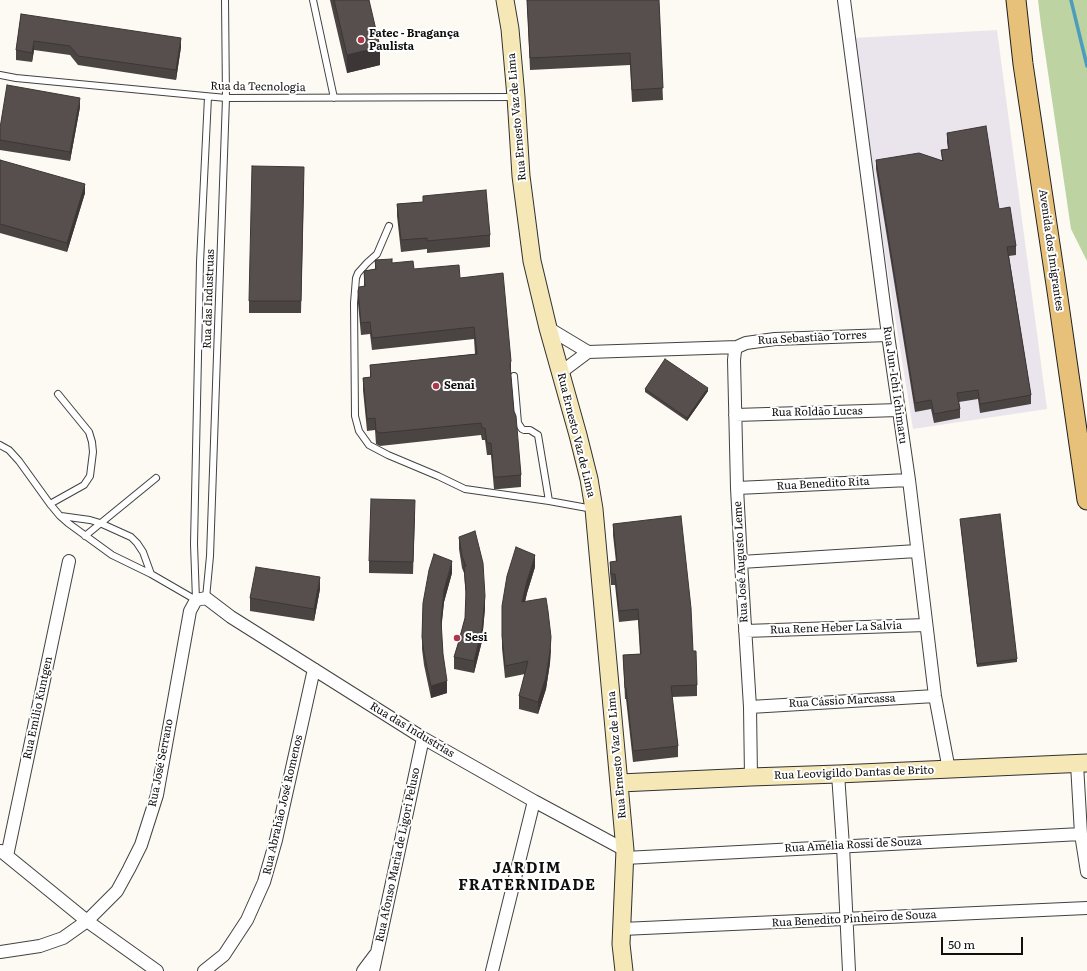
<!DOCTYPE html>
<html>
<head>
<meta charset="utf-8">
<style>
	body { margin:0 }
	#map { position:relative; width:1087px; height:971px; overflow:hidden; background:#fdfaf3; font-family:Literata,serif }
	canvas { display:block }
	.scale { position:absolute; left:941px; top:937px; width:82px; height:18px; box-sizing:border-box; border:2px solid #0f0f0f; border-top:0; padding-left:5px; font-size:12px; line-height:14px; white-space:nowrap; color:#0f0f0f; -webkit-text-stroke:3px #fff; paint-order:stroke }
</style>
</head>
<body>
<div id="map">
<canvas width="1087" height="971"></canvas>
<div class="scale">50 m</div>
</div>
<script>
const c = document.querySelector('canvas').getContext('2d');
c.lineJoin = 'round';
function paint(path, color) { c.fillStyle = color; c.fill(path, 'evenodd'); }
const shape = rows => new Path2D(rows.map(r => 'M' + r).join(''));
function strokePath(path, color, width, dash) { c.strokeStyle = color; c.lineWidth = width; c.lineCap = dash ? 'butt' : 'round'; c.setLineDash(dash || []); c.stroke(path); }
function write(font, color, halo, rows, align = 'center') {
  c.font = font + ' Literata,serif'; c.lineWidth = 4; c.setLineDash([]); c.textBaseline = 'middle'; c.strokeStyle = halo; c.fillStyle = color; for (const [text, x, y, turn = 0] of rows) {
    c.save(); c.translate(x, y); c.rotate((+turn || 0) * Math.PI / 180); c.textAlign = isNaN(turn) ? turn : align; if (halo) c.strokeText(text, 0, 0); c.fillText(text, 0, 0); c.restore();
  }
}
const industrial = shape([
	[997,30,1047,409,913,429,872,173,853,38]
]);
const forest = shape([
	[1038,0,1087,0,1087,261,1071,229,1041,25]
]);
const stream = shape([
	[1071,0,1087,66]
]);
const lane = shape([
	[313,0,334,98],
	[0,75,16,78,226,98,515,97],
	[389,226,377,254,367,263,358,273,356,278,354,303,355,416,359,431,369,445,388,455,438,476,465,489,549,501,593,509],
	[514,376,518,423,522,429,524,430,530,430,538,435,549,501],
	[0,445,9,450,19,461,50,504,60,516,68,523,112,555,151,574,196,600],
	[50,504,84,485,90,476,93,452,92,442,89,432,58,394],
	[61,516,90,520,100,523,131,537,137,543,143,552,151,574],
	[85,536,156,478],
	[206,598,210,556,226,98,225,0],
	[196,600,194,544,200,262,208,97]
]);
const street = shape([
	[844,0,888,335,909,480,935,696,949,770],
	[548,328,588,352,737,347,746,343,775,339,888,335],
	[737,347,735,351,734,360,737,488,741,562,750,707,751,777],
	[560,373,588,352],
	[735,415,899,410],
	[737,488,909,480],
	[741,562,917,551],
	[745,631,926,625],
	[750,707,935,696],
	[1077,764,1081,834,1087,872],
	[838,774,843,846,849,971],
	[1,851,87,921,157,971],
	[7,856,69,561],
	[625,858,1081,834],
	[622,929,1087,908],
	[0,952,40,946,63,938,87,921,117,891,129,869,141,845,157,795,190,611,196,600,206,598,231,617,423,738,534,801,625,850],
	[204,971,224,955,247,920,264,882,276,840,314,669],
	[363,971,375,955],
	[373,971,423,738],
	[492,971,534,801]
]);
const secondary = shape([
	[505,0,510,29,516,97,521,176,532,261,548,328,578,435,589,479,594,509,625,850,621,944,624,971],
	[620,783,751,777,838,774,1087,763]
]);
const primary = shape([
	[1016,0,1023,64,1057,291,1087,500]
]);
const wall = shape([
	[330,0,369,0,380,65,347,73],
	[527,0,659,0,663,100,632,102,630,65,530,70],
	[21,14,181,47,176,80,78,65,70,55,34,50,32,62,16,60,16,50],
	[80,107,70,161,0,150,0,128],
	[947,133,999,209,1016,246,1016,255,1009,256,1031,395,1031,404,980,413,978,399,959,402,960,409,960,418,934,423,931,409,915,412,876,169,876,160,942,160,941,150,948,149,947,142],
	[0,160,85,193,67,252,0,233],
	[304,180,301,313,249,313,249,301],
	[423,196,490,235,490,247,427,253,427,249,401,252,397,216,397,204,423,202],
	[375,260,392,263,414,269,460,278,511,373,510,374,514,411,521,475,521,487,499,489,494,489,491,455,487,455,485,440,482,440,481,435,380,446,376,444,375,430,367,431,363,390,363,378,370,377,370,365,475,354,474,339,372,350,370,334,361,335,358,303,358,291,364,286,364,271,375,269],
	[645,389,708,391,687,421,645,392],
	[415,512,413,574,369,573,369,561],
	[960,519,1017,659,1017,662,977,667],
	[613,524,693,651,697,685,697,696,672,697,678,746,678,757,633,762,626,699,625,699,623,655,640,654,638,620,619,622,615,585,611,585,610,573,610,562,616,562,613,535],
	[459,537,485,608,482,641,474,673,454,669,454,657,458,644,465,618,466,598,464,573,462,568,459,549],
	[535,567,527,593,525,602,551,650,550,663,546,689,538,714,519,709,519,696,525,674,505,678,502,648,502,606],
	[452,573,444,602,441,628,443,654,447,693,431,698,424,665,422,649,423,603],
	[320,589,314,621,250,611,250,598]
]);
const shadedWall = shape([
	[181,38,181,47,176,80,176,70],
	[34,41,34,50,32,62,32,53],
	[380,47,380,65,347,73,347,55],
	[80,98,80,107,70,161,70,152],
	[85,184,85,193,67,252,67,243],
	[511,361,511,373,510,376,510,364],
	[708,388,708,391,687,421,687,418],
	[535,555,535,567,527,593,522,614,522,602,527,581],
	[452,561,452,573,444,602,441,632,441,620,444,590],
	[320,577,320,589,314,621,314,609],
	[485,596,485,608,482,641,474,673,474,661],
	[551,637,550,663,546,689,538,714,538,702],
	[447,681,447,693,431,698,431,686]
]);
const building = shape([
	[334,0,369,0,380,47,347,55,334,0],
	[527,0,659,0,663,88,632,90,630,53,530,58,527,0],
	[21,14,181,38,176,70,78,56,70,46,34,41,32,53,16,50,21,14],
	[7,85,80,98,70,152,0,140,0,128,7,85],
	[986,126,999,209,1010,207,1016,246,1007,247,1031,395,980,404,978,390,957,393,960,409,934,414,931,400,915,403,876,160,919,153,943,161,941,150,949,149,947,133,986,126],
	[0,160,85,184,67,243,0,224,0,160],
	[252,166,304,167,301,301,249,301,252,166],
	[486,190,490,235,427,241,427,238,401,240,397,204,423,202,423,196,486,190],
	[392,259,392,263,413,261,414,269,459,265,460,278,503,273,511,361,510,364,514,411,516,416,521,475,499,477,494,477,491,443,487,443,485,428,482,428,481,423,380,433,376,431,375,418,367,419,363,378,371,377,370,365,477,354,474,327,372,338,370,322,361,323,358,291,359,287,365,286,364,271,376,269,375,260,392,259],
	[665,359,708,388,687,418,645,389,665,359],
	[371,499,415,500,413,562,369,561,371,499],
	[1000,514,1017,659,977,664,960,519,1000,514],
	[681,516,691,608,693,651,696,651,697,685,671,686,678,746,633,751,626,688,625,688,623,655,641,654,638,609,619,611,615,574,611,574,610,562,617,561,613,524,681,516],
	[475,531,483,563,485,596,482,629,474,661,454,657,458,644,465,618,466,591,464,566,466,566,462,556,459,537,475,531],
	[516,547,535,555,527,581,522,602,546,598,548,611,551,637,550,651,546,677,538,702,519,696,528,661,505,666,502,636,502,606,507,576,516,547],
	[434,554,452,561,444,590,441,620,443,654,447,681,431,686,424,653,422,637,423,603,429,570,434,554],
	[256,567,320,577,314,609,250,598,256,567]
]);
const markers = [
	[361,40,4,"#ad384b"],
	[436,386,4,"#ad384b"],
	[457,638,4,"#ad384b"]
];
const poiNames = [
	["Fatec - Bragança",369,34],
	["Paulista",369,47],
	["Senai",444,386],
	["Sesi",465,638]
];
const streetNames = [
	["Rua da Tecnologia",258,87,1],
	["Rua Ernesto Vaz de Lima",517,117,-95],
	["Avenida dos Imigrantes",1051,250,82],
	["Rua das Industruas",209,299,-88],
	["Rua Sebastião Torres",812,338,-3],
	["Rua Jun-Ichi Ichimaru",895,385,82],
	["Rua Roldão Lucas",817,412,-1],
	["Rua Ernesto Vaz de Lima",576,435,76],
	["Rua Benedito Rita",823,484,-3],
	["Rua José Augusto Leme",741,562,-93],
	["Rua Rene Heber La Salvia",836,628,-2],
	["Rua Cássio Marcassa",842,701,-3],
	["Rua Emílio Kuntgen",38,708,-78],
	["Rua das Industrias",412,730,31],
	["Rua Ernesto Vaz de Lima",617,755,-95],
	["Rua José Serrano",161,763,-79],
	["Rua Leovigildo Dantas de Brito",854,773,-2],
	["Rua Abrahão José Romenos",283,805,-77],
	["Rua Amélia Rossi de Souza",853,845,-3],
	["Rua Afonso Maria de Ligori Peluso",398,855,-78],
	["Rua Benedito Pinheiro de Souza",854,919,-3]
];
const districtNames = [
	["JARDIM",527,869],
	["FRATERNIDADE",527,886]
];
paint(industrial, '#eae5ec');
paint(forest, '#bdd3a1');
strokePath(stream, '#4e9cbc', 3.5);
strokePath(lane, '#424242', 8);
strokePath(street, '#424242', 14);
strokePath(secondary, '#313131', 19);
strokePath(primary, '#202020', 21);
strokePath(lane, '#fff', 6);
strokePath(street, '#fff', 12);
strokePath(secondary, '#f5e7b6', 17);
strokePath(primary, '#e7c079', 19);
paint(wall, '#4a4442');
paint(shadedWall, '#3c3736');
paint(building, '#564f4d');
strokePath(building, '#3c3736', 1);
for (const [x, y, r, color] of markers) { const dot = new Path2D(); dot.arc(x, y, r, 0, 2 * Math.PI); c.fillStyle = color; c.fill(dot); strokePath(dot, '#fff', 1.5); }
write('bold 11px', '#0f0f0f', '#fff', poiNames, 'left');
write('11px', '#0f0f0f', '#fff', streetNames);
c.letterSpacing = '1px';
write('bold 15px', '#0f0f0f', '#fff', districtNames);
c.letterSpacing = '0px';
</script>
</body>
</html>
